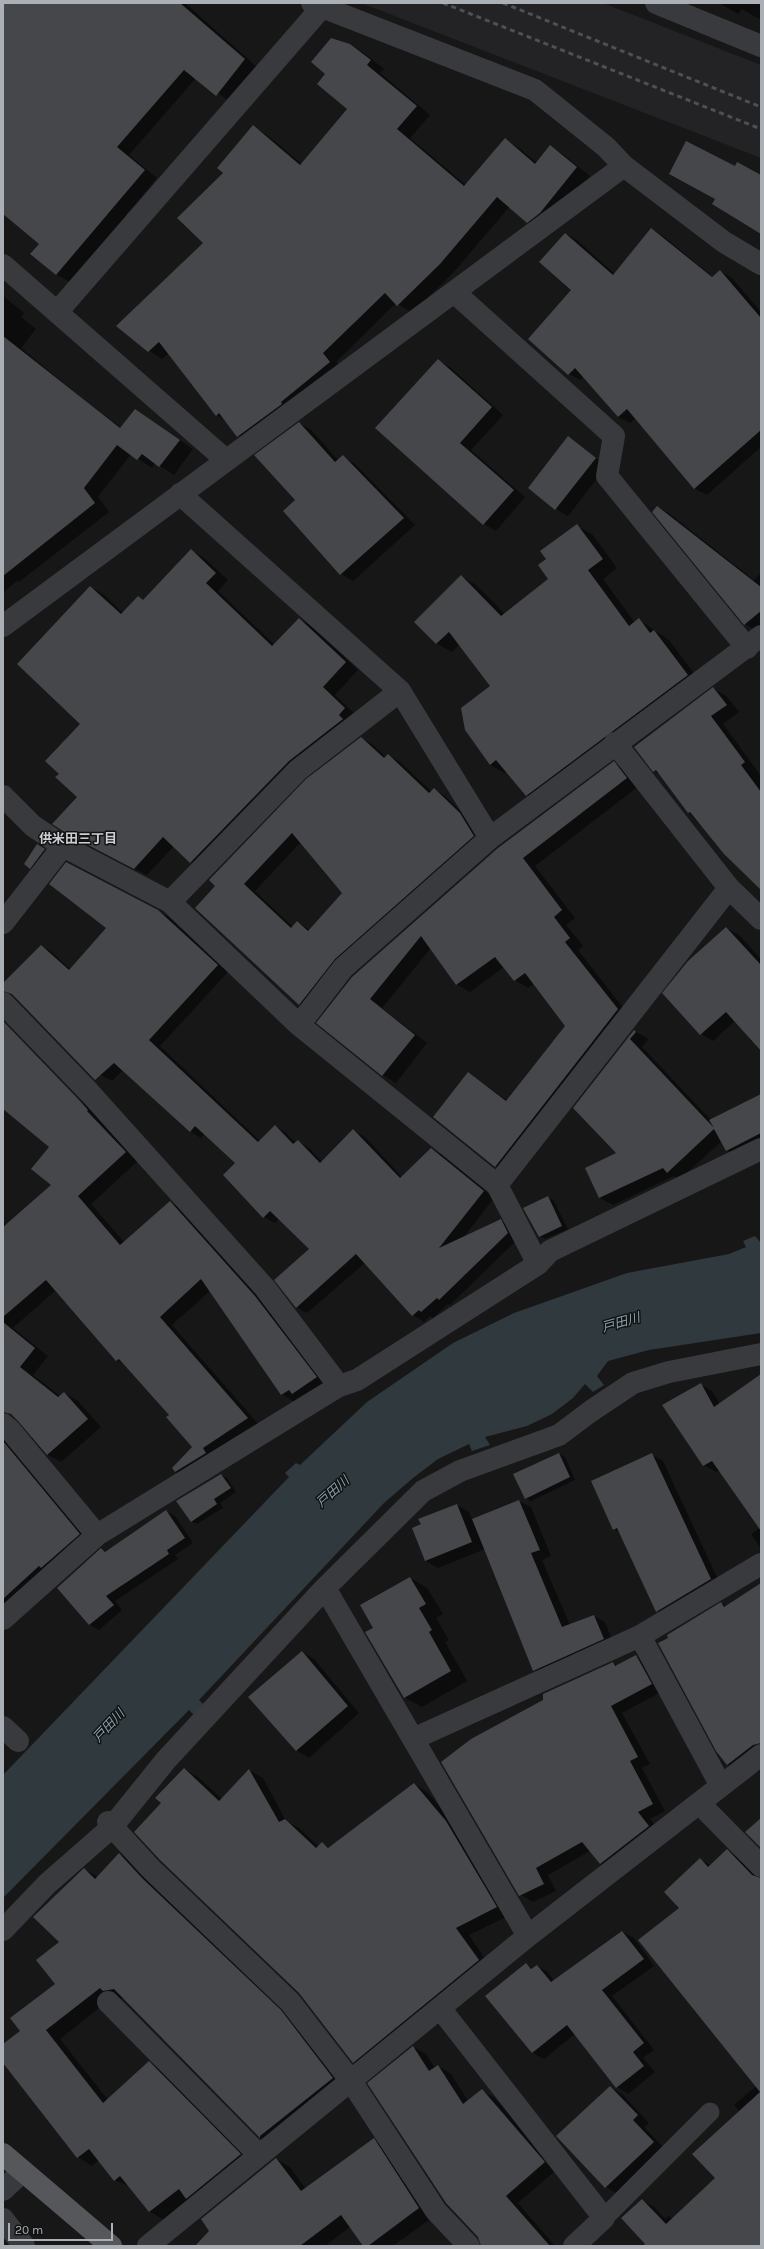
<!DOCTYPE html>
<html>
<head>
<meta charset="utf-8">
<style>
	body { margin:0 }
	#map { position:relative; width:764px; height:2249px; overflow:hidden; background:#171718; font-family:Karla,sans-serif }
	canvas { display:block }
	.frame { position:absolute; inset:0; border:4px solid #aab0b6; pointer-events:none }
	.scale { position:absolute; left:8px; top:2223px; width:105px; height:18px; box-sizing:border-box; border:2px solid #aab0b6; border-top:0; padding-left:5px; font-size:12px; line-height:14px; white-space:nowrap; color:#aab0b6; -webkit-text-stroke:3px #121213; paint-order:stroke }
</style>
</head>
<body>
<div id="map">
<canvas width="764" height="2249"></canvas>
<div class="frame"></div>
<div class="scale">20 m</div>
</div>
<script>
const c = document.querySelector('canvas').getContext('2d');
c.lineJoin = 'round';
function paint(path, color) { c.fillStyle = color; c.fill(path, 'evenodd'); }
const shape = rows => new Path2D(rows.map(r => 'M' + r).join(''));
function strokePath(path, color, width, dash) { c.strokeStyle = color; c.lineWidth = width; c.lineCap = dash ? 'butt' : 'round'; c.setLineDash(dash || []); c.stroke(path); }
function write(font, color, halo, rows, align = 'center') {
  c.font = font + ' Karla,"Noto Sans JP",sans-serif'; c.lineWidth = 3; c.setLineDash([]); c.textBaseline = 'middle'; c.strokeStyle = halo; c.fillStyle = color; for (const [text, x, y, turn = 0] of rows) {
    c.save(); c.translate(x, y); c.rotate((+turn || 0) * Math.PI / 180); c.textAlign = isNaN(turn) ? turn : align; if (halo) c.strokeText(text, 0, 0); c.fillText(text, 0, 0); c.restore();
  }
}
const built = shape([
	[361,3,603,3,761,65,761,158]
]);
const water = shape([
	[755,1236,761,1243,761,1333,649,1350,608,1361,597,1376,604,1385,593,1392,585,1384,573,1398,552,1414,527,1426,485,1437,490,1445,472,1451,469,1444,438,1459,413,1478,384,1503,199,1700,203,1704,194,1715,189,1710,3,1898,3,1775,289,1477,285,1473,296,1463,300,1465,367,1402,453,1343,514,1313,627,1273,729,1254,746,1247,743,1241]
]);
const shadow = shape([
	[3,3,185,3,257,67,230,102,196,78,129,155,157,178,70,282,57,275,32,253,40,244,3,212],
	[719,3,761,3,761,20,742,9,738,14],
	[350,44,364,53,384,69,380,73,430,115,410,138,466,185,506,140,519,148,537,163,550,147,564,155,590,176,554,220,541,230,527,222,510,206,454,272,412,313,396,303,336,362,343,370,251,443,237,435,226,421,217,415,169,353,162,359,149,351,204,243,224,173,253,127,267,135,302,164,348,108],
	[652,229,663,236,713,277,720,271,732,278,761,312,761,447,707,495,695,489,636,418,630,423,618,417,584,377,580,380,569,374,572,290,566,234,577,240,615,274],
	[3,296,24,313,21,317,36,329,21,348,88,403,122,428,135,410,193,449,174,475,155,463,152,468,131,454,98,497,109,512,19,582,17,581,3,592],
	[438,360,450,367,503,415,471,450,525,497,496,531,484,524,376,428],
	[299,423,311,430,339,461,343,457,355,464,415,525,353,581,341,574],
	[568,438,607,466,568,516,556,509],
	[658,507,670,514,754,580,761,573,761,628,757,631,745,624,654,512],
	[577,526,592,534,617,568,603,579,635,623,639,620,669,640,702,684,541,804,526,795,507,772,505,773,490,765,491,686,460,644,452,652,437,644,415,622,461,576,476,585,505,614,550,579,547,559],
	[191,550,204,558,228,580,218,591,275,645,299,619,312,626,358,670,335,695,357,716,204,870,191,862,174,846,147,875,83,842,78,797,60,774,81,724,90,587,103,594,123,613,138,597,144,601],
	[713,688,726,696,739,712,723,724,761,776,761,888,689,813,660,774,654,771],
	[361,738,373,745,386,757,389,756,400,762,432,792,434,789,445,796,471,821,485,842,311,1011,299,1004,196,908],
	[301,842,343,893,310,930,298,922,293,927,255,891],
	[614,763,627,770,639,786,535,866,575,918,566,925,583,946,578,950,631,1018,509,1174,496,1166,434,1117,469,1073,508,1101,566,1026,534,984,528,988,515,980,504,967,470,992,456,984,431,948,382,1008,427,1043,396,1083,383,1075,318,1023],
	[43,849,50,853,36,871,30,868],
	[157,911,169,917,228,972,160,1046,260,1141,275,1126,286,1133,296,1143,298,1141,309,1148,322,1162,354,1131,365,1137,402,1177,431,1149,442,1155,494,1198,463,1238,500,1220,511,1226,518,1239,450,1305,448,1304,433,1318,430,1316,424,1322,413,1315,365,1263,307,1313,296,1307,311,1249,279,1219,275,1223,264,1217,237,1163,205,1133,201,1138,190,1131,123,1070,112,1081,101,1075,41,946,52,952,71,970],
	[726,928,739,935,761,959,761,1052,735,1021,713,1041,701,1034],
	[634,1031,647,1038,648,1040,642,1047,711,1120,761,1095,761,1146,739,1157,727,1150,722,1141,680,1179,674,1176,613,1205,600,1198,586,1168,618,1154,574,1108],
	[3,1042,94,1111,139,1160,91,1204,124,1242,170,1202,183,1210,269,1305,330,1385,295,1402,282,1394,210,1291,172,1325,260,1426,189,1479,176,1472,193,1447,170,1415,126,1365,117,1360,56,1290,13,1328,48,1356,33,1375,60,1396,64,1393,78,1401,101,1427,61,1462,48,1455,20,1421,9,1413,3,1402,3,1222,7,1225,53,1185,50,1147,3,1108],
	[548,1197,554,1201,568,1229,545,1239,539,1236],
	[761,1376,761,1549,751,1534,760,1528,720,1470,716,1472,704,1465,701,1385,712,1391,720,1404],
	[3,1436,92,1542,14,1609,3,1603],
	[559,1454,565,1457,575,1480,531,1501,525,1498],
	[652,1455,663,1461,721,1586,668,1618,657,1611,620,1533,614,1529],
	[221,1475,227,1478,236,1492,220,1503,223,1508,197,1524,191,1521],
	[519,1501,531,1507,551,1556,542,1560,570,1625,594,1616,605,1622,614,1645,545,1677,534,1670,485,1549,438,1568,426,1561,413,1528,457,1505,469,1512,472,1520],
	[166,1511,175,1516,193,1543,175,1555,178,1559,115,1601,122,1610,99,1630,90,1625,58,1588,102,1549,107,1552],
	[410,1578,427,1588,443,1614,436,1618,449,1640,445,1642,467,1681,422,1707,405,1698,374,1628],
	[761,1584,761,1755,740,1771,728,1765,717,1751,669,1638,721,1603,726,1606],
	[302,1652,314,1659,359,1713,309,1758,297,1751,250,1697],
	[636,1656,648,1663,663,1691,622,1713,650,1764,642,1768,665,1811,650,1819,661,1833,613,1871,600,1864,590,1851,548,1875,556,1891,533,1902,521,1895,442,1762,613,1663,618,1666],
	[184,1769,198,1777,222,1799,249,1770,263,1778,286,1821,299,1828,319,1847,322,1843,330,1848,414,1784,427,1792,460,1829,510,1915,469,1935,491,1968,367,2070,353,2062,163,1803],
	[727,1851,740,1858,761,1878,761,2246,648,2246,642,2200,654,2207,665,2219,668,2216,673,2219,716,2178,740,2112,734,2105,756,2086,680,1908,700,1859,711,1866],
	[120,1854,134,1862,295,2020,347,2087,274,2145,261,2138,124,1998,118,1999,114,1996,60,2039,108,2100,149,2062,163,2071,254,2163,164,2220,150,2212,131,2187,115,2180,99,2160,92,2166,78,2157,3,2061,3,2045,22,2031,57,1985,61,1942,84,1869,98,1877],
	[622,1932,634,1938,654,1966,612,1996,654,2050,643,2058,655,2072,628,2094,617,2087,575,2034,544,2059,533,2053,486,1996,526,1964,534,1969,537,1966,548,1972,554,1981],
	[413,2047,426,2054,435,2068,438,2066,451,2074,468,2101,482,2091,495,2098,556,2170,518,2203,555,2246,482,2246],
	[610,2087,622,2094,649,2123,644,2127,666,2150,618,2194,606,2187,557,2136],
	[374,2140,388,2148,433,2217,393,2246,364,2246,350,2227,325,2246,196,2246,276,2159,290,2167,306,2189]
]);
const building = shape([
	[3,3,180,3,245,59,216,96,184,70,117,147,145,170,56,275,30,254,39,244,3,214],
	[331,38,350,44,371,60,367,65,417,106,397,129,464,186,505,138,535,164,550,145,577,167,540,213,527,223,497,197,440,264,397,306,385,293,323,353,330,362,281,402,282,404,237,437,219,413,216,416,159,342,148,352,116,326,203,243,177,218,223,173,217,168,253,125,300,165,347,109,317,84,325,74,311,62],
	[686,141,735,166,737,162,761,175,761,234,712,204,715,199,669,174],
	[651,228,712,277,720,270,761,318,761,430,694,489,627,409,618,417,575,368,568,375,528,339,571,290,539,262,565,233,613,275],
	[3,336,120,428,135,409,180,440,159,467,142,454,137,460,117,445,84,488,95,503,3,576],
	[438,359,492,407,460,443,514,490,483,525,375,428],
	[299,422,335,462,343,455,404,518,340,575,283,511,295,500,254,455],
	[568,436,596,458,555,510,528,488],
	[657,506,761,587,761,611,744,625,652,512],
	[577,524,603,559,588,570,629,626,639,618,650,633,654,630,688,675,526,796,496,760,490,765,465,730,461,708,490,686,449,632,436,644,414,622,461,575,501,616,548,579,538,565,546,559,540,551],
	[191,549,216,573,206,583,272,646,299,618,346,662,323,687,345,708,339,715,343,719,289,761,190,863,163,837,134,869,69,835,52,824,77,797,55,777,59,774,45,761,80,724,17,664,90,586,121,614,138,596,143,600],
	[713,687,727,705,711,716,745,762,741,765,761,792,761,890,724,854,690,812,688,813,656,770,653,772,634,747],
	[361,737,384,758,388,754,429,793,434,788,460,813,474,836,335,959,299,1005,195,908,215,886,209,880,306,779],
	[292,833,342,893,308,931,297,921,291,928,244,884],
	[614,761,627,778,523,858,562,910,554,917,570,938,565,942,618,1009,495,1167,433,1117,468,1072,506,1101,565,1026,525,973,514,981,495,957,456,985,421,936,370,999,415,1035,382,1076,316,1023,352,977,498,848],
	[37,844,45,849,30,869,24,864],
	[66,862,158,910,218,965,149,1040,258,1142,275,1125,293,1144,298,1140,320,1163,353,1129,400,1178,431,1148,484,1191,439,1248,501,1219,508,1233,439,1300,437,1298,421,1312,419,1310,412,1316,356,1254,296,1308,274,1280,309,1249,270,1211,263,1218,223,1175,235,1163,195,1126,190,1132,114,1063,95,1080,12,994,3,991,3,983,41,945,69,970,106,928,49,884],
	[726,927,761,965,761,1051,726,1012,700,1035,662,993,688,961],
	[3,1021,80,1101,88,1110,87,1111,126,1152,78,1196,120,1245,170,1201,255,1296,317,1377,292,1394,289,1390,281,1395,201,1279,160,1317,248,1418,203,1448,206,1453,175,1472,172,1468,192,1447,166,1417,169,1415,119,1359,116,1361,46,1280,3,1317,3,1227,51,1185,31,1169,49,1147,3,1109],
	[634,1030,636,1032,630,1039,714,1128,709,1120,761,1094,761,1133,726,1151,714,1129,667,1173,663,1168,599,1198,585,1168,616,1153,573,1108],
	[548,1196,562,1226,539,1237,523,1208],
	[3,1322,35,1348,20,1367,58,1397,64,1392,88,1419,47,1455,18,1421,11,1414,3,1412],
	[761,1374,761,1531,712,1461,703,1466,662,1405,701,1383,714,1407],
	[3,1441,80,1534,41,1568,39,1566,3,1599],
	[559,1453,570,1477,525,1499,513,1474],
	[652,1453,711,1579,656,1612,617,1528,613,1530,591,1481],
	[221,1474,231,1488,214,1499,217,1504,191,1522,176,1501],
	[519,1500,540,1550,531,1553,562,1627,594,1615,604,1639,533,1671,472,1519],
	[457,1504,472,1542,425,1561,412,1528,421,1524,418,1519],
	[166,1510,185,1538,167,1550,169,1554,106,1596,114,1605,89,1625,57,1588,101,1548,105,1552],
	[410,1577,426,1604,419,1608,432,1630,429,1632,451,1671,404,1698,365,1632,373,1628,360,1605],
	[761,1583,761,1743,753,1745,727,1765,716,1751,658,1643,668,1638,667,1635,721,1602,724,1607],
	[302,1651,348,1706,296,1751,248,1697],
	[636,1655,652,1684,611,1706,638,1757,630,1761,653,1804,638,1812,649,1826,600,1864,582,1842,536,1868,544,1884,519,1896,441,1762,471,1739,543,1700,543,1694,613,1662,615,1666],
	[184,1768,219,1801,249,1769,279,1822,285,1819,316,1848,322,1842,328,1848,414,1783,446,1821,497,1907,456,1928,479,1960,353,2063,299,1993,160,1860,134,1832,161,1803,155,1798],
	[761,1818,761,1848,745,1832],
	[727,1849,752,1875,761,1878,761,2246,643,2246,645,2244,621,2218,642,2199,666,2224,715,2178,692,2154,760,2092,638,1940,679,1908,664,1892,700,1858,708,1867],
	[119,1853,142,1878,281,2010,333,2078,260,2136,260,2138,114,1989,103,1991,100,1988,46,2030,103,2103,149,2061,241,2154,186,2199,179,2189,149,2212,120,2176,114,2181,89,2149,77,2158,3,2063,3,2044,20,2031,10,2018,55,1984,36,1960,59,1942,33,1917,84,1868,95,1879],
	[622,1931,644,1959,602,1990,644,2043,633,2052,644,2066,616,2088,567,2025,532,2053,485,1996,526,1963,531,1969,537,1965,551,1982],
	[413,2046,429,2071,438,2065,463,2104,482,2089,545,2162,506,2196,550,2246,481,2246,478,2237,446,2203,367,2083],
	[610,2086,638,2115,633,2120,654,2142,605,2188,556,2136],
	[374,2138,419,2208,368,2246,363,2246,341,2215,300,2246,195,2246,209,2231,201,2219,276,2158,301,2191]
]);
const service = shape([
	[604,2218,710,2112]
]);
const minor = shape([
	[312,3,535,90,606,147,624,166,724,242,761,264],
	[656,3,761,46],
	[3,265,226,460],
	[454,292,614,436,607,476,747,648],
	[58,311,322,7],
	[180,494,400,691,490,838],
	[3,626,624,166],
	[615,743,729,888,761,919],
	[3,796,33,826,63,846],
	[170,902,298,770,400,691],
	[3,923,63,846,170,902,299,1025,497,1185,538,1264],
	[3,1003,89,1092,265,1288,339,1386],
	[299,1025,343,968,490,838,761,636],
	[497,1185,729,888],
	[3,1424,10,1430,97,1535],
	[325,1588,528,1936],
	[3,1619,97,1535,339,1386,357,1380,538,1264,550,1251,761,1149],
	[640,1636,721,1786],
	[3,1727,18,1741],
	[413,1739,640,1636,761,1564],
	[699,1803,761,1866],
	[108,1822,151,1869,290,2002,351,2081,436,2211,469,2246],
	[3,1930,47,1884,112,1827,166,1760,325,1588,423,1491,460,1471,559,1435,591,1411,633,1383,669,1372,761,1354],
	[108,2002,259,2155],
	[440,2008,604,2218,574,2246],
	[3,2190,23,2171],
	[3,2219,24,2246],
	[148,2246,528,1936,761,1755]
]);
const primary = shape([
	[3,2154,111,2246]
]);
const rail = shape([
	[443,3,761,129],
	[503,3,761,107]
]);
const neighbourhoodNames = [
	["供米田三丁目",78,839]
];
const waterNames = [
	["戸田川",621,1323,-16],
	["戸田川",333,1492,-42],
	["戸田川",109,1726,-47]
];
paint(built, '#232325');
paint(water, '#30393d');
paint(shadow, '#0007');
paint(building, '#46474a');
strokePath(service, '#383a3d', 19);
strokePath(minor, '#383a3d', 22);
strokePath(primary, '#55575b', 22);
strokePath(rail, '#4d5054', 3, [5, 4]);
write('bold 13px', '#cbcfd3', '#121213', neighbourhoodNames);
write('italic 13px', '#86a2ad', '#121213', waterNames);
</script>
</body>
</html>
